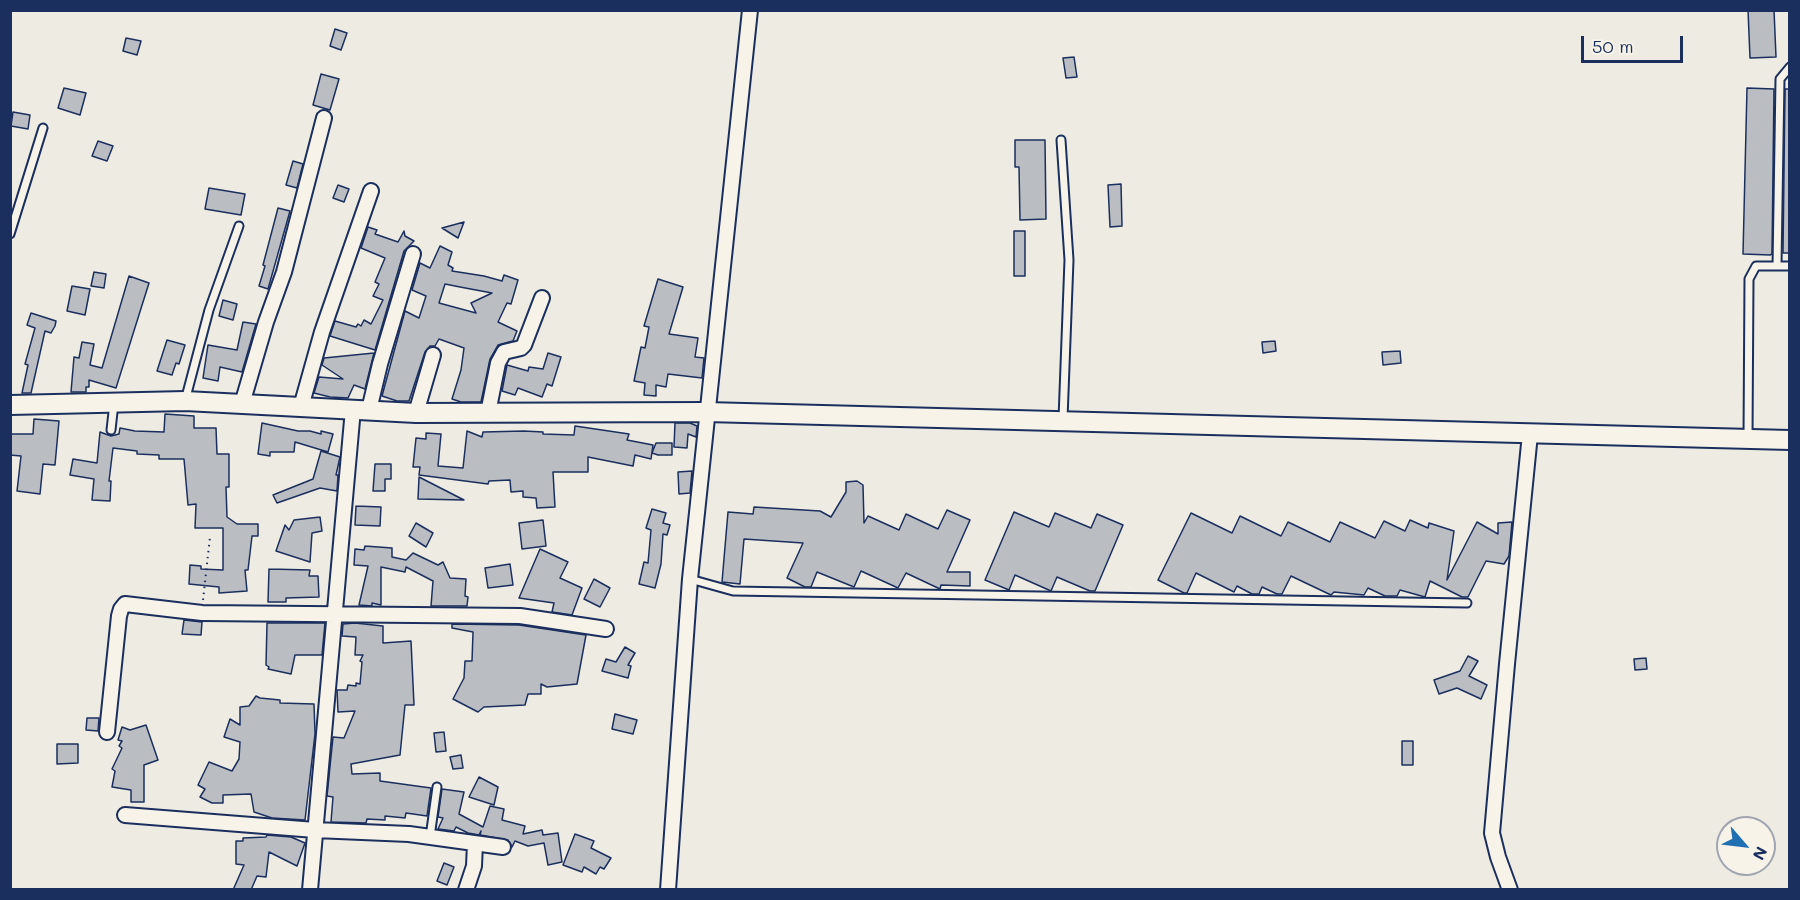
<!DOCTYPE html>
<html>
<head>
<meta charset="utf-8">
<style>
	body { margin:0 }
	#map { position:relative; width:1800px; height:900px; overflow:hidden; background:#eeebe2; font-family:Mali,sans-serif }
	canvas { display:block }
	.frame { position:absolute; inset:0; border:12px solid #1b2f5e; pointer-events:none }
	.north { position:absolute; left:1716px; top:816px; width:60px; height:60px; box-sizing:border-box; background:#f7f3e8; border:2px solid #9fa5b1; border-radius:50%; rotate:118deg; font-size:16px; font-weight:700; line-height:24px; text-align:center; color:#1b2f5e }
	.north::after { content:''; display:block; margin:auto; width:21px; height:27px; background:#1f6fb2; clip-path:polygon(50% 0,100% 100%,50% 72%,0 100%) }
	.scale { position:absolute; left:1581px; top:36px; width:102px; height:27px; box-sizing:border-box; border:3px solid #1b2f5e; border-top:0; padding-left:8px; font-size:18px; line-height:21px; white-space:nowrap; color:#1b2f5e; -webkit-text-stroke:4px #f7f3e8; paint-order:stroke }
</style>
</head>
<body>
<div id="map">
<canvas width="1800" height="900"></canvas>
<div class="frame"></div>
<div class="north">N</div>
<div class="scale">50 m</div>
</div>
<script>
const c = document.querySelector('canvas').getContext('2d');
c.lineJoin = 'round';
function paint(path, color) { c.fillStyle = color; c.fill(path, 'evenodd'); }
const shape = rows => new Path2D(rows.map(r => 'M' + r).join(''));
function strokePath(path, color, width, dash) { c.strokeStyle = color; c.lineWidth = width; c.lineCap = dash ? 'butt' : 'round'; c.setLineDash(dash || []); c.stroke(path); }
const building = shape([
	[1748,10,1774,10,1776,57,1750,58,1748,10],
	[335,29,347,33,341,50,330,46,335,29],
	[126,38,141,41,137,55,123,51,126,38],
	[1074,57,1077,77,1066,78,1063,58,1074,57],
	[321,74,339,79,330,110,313,105,321,74],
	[64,88,86,93,80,115,58,108,64,88],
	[1747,88,1774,89,1772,254,1770,255,1743,254,1747,88],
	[1785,89,1790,89,1790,253,1783,253,1785,89],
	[13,112,30,115,28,129,11,126,13,112],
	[1015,140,1045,140,1046,219,1020,220,1019,167,1015,167,1015,140],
	[98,141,113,146,107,161,92,156,98,141],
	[293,161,303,164,297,188,286,185,293,161],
	[1121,184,1122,226,1110,227,1108,185,1121,184],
	[338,185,349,189,344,202,333,198,338,185],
	[209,188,245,194,241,215,205,209,209,188],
	[278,208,290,211,268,289,259,286,265,266,263,265,278,208],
	[464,222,458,238,442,228,464,222],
	[368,227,377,230,375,234,398,242,404,231,405,236,414,241,404,251,375,350,330,336,335,321,356,327,358,324,361,326,364,320,371,324,383,300,373,296,379,284,375,282,385,258,361,248,368,227],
	[1014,231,1025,231,1025,276,1014,276,1014,231],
	[440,246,452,252,448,265,453,268,452,271,484,276,502,281,504,275,518,280,511,304,507,303,498,322,517,331,513,341,498,345,490,359,481,402,461,402,452,399,461,370,464,348,439,339,435,346,430,346,425,352,409,401,397,401,382,396,405,311,419,318,426,296,412,290,420,263,430,268,440,246],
	[445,284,460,287,492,293,471,303,476,313,439,303,445,284],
	[94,272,106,274,104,288,91,286,94,272],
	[129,276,149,283,116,388,89,380,89,387,86,387,86,392,71,392,74,357,79,358,82,342,94,344,90,365,102,368,129,276],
	[658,279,683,287,669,334,698,338,695,357,704,358,702,378,668,374,666,387,656,385,656,396,644,395,645,383,634,381,641,347,645,348,649,327,644,326,658,279],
	[72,286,90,289,85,315,67,311,72,286],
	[223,300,237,304,233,320,219,316,223,300],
	[31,313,56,321,55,326,51,333,45,331,31,393,22,393,28,365,25,364,35,328,27,325,31,313],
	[243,322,256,324,242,372,220,367,218,381,203,378,208,345,237,350,243,322],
	[167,340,185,345,179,364,176,363,172,375,157,371,167,340],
	[1275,341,1276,351,1263,353,1262,342,1275,341],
	[1400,351,1401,363,1383,365,1382,352,1400,351],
	[374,353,365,389,354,385,348,398,330,397,314,393,319,377,343,379,322,365,324,358,374,353],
	[548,353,561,357,552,386,547,384,542,397,518,388,515,395,502,391,507,365,528,371,529,367,543,369,548,353],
	[165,414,194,416,194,428,216,428,217,454,229,454,229,487,226,487,227,517,237,524,258,524,258,536,252,536,248,570,245,570,247,591,219,593,219,587,189,584,190,565,201,566,201,569,223,570,223,528,195,528,196,504,188,505,184,459,159,459,159,455,137,454,137,451,113,448,109,481,111,481,110,501,92,500,94,479,70,475,73,459,97,463,100,432,111,436,119,434,120,428,135,431,164,432,165,414],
	[34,419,59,421,55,465,43,464,40,494,17,491,21,456,10,455,10,434,33,434,34,419],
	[262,423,298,431,310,431,321,434,321,431,333,434,328,452,295,442,294,452,270,452,270,456,258,454,262,423],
	[675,423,690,423,697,426,696,437,688,434,687,448,674,447,675,423],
	[575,426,629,434,627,440,653,445,651,459,635,455,633,466,588,457,588,472,553,472,555,507,537,508,536,498,523,497,523,491,511,492,510,480,489,481,488,484,419,475,420,467,413,467,416,438,426,439,426,433,441,434,438,466,463,468,467,431,482,437,483,432,524,431,543,432,543,434,574,435,575,426],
	[656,443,672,443,672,455,658,455,652,453,656,443],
	[321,451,340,457,336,475,338,475,337,491,320,488,277,503,273,495,313,479,321,451],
	[375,464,391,464,391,479,385,479,385,491,373,491,375,464],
	[692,471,690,493,679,494,678,472,692,471],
	[419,477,464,500,418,499,419,477],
	[857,481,863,485,864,523,868,516,899,530,906,514,938,529,947,510,970,520,947,572,970,572,970,586,941,585,940,589,906,573,898,588,861,571,854,587,817,572,811,587,805,587,787,578,803,543,744,539,740,584,722,582,728,512,753,514,754,507,820,511,831,517,846,492,846,482,857,481],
	[356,506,381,507,380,526,355,525,356,506],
	[652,509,666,513,663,523,670,525,667,535,663,534,661,564,655,588,639,584,644,562,648,563,651,530,646,528,652,509],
	[1014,512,1049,527,1055,513,1091,528,1097,514,1123,525,1095,591,1090,591,1057,577,1051,591,1015,575,1009,590,985,580,1014,512],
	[1191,513,1232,533,1240,516,1281,536,1288,522,1330,542,1340,522,1375,538,1384,521,1405,531,1410,520,1428,528,1429,523,1454,531,1447,580,1477,522,1498,534,1498,523,1512,522,1509,556,1504,564,1486,561,1468,597,1462,597,1430,581,1425,597,1400,590,1397,596,1385,596,1368,588,1364,595,1334,592,1331,595,1291,576,1282,594,1277,594,1262,587,1259,594,1252,594,1237,586,1234,592,1196,573,1187,593,1184,593,1158,580,1191,513],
	[320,517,322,531,312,533,310,562,276,551,285,525,289,530,294,520,320,517],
	[543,520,546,546,522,549,519,523,543,520],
	[416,523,433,533,426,547,409,536,416,523],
	[365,546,392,548,392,557,406,560,413,553,438,565,443,562,450,578,466,579,465,596,468,597,467,606,431,606,433,581,406,567,405,572,381,567,381,605,372,603,372,606,359,605,368,566,354,565,355,549,364,550,365,546],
	[540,549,568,562,560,578,582,588,572,615,552,612,554,603,519,598,540,549],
	[510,564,513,585,488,588,485,568,510,564],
	[269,569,310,570,309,576,318,576,319,597,286,598,286,602,268,602,269,569],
	[594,579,610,588,600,607,584,599,594,579],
	[184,620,202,622,201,635,182,634,184,620],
	[267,623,325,623,322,655,295,655,291,674,268,669,269,667,266,665,267,623],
	[355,623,383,626,383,643,411,641,414,705,405,705,400,755,351,764,352,774,380,773,380,781,431,788,427,816,406,813,405,818,385,816,385,820,367,819,366,823,331,822,333,797,327,796,333,737,344,738,355,711,338,712,337,690,347,690,348,685,356,686,356,683,360,684,362,662,360,661,363,655,355,655,356,637,342,636,343,624,355,623],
	[452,624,519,625,586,635,577,684,547,687,541,684,541,694,528,694,525,705,484,707,478,712,453,699,464,678,465,661,472,661,473,632,452,628,452,624],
	[625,647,635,653,628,665,631,666,628,678,602,671,606,659,616,662,625,647],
	[1468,656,1478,661,1469,676,1487,685,1481,699,1457,688,1439,694,1434,680,1460,671,1468,656],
	[1646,658,1647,669,1635,670,1634,659,1646,658],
	[256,696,260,698,280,700,280,703,314,704,315,734,305,820,272,818,254,812,251,794,223,795,223,803,212,803,200,797,205,789,198,785,209,762,232,771,239,759,240,742,224,737,230,719,240,725,240,707,249,706,256,696],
	[615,714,637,720,633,734,612,729,615,714],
	[87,718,99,718,98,731,86,730,87,718],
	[146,725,158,760,144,765,144,802,131,802,131,790,112,787,115,771,112,769,122,748,119,746,122,741,118,740,122,727,130,730,146,725],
	[444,732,446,751,436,752,434,733,444,732],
	[1402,741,1413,741,1413,765,1402,765,1402,741],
	[57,744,78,744,78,763,57,764,57,744],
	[461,755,463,768,453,769,450,757,461,755],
	[479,777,498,787,494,805,469,797,479,777],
	[442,789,464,792,459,814,483,827,490,806,504,809,502,820,525,826,523,834,542,830,543,835,558,833,562,862,548,865,544,843,528,846,515,841,512,847,508,840,480,835,481,831,479,835,468,833,456,827,454,831,438,829,443,818,438,817,442,789],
	[575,834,594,841,591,848,611,858,604,869,600,867,596,874,584,867,582,872,563,865,575,834],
	[267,835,291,837,305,843,297,866,269,852,266,877,257,876,251,890,233,890,244,865,236,864,236,841,243,841,243,838,266,837,267,835],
	[444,863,454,867,447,885,437,881,444,863]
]);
const path = shape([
	[203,600,210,537]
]);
const service = shape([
	[1061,140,1069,260,1063,419],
	[10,234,43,128],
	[1777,266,1780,79,1790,67],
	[185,401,209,310,239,226],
	[111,430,114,403],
	[1748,437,1749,279,1756,266,1790,266],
	[690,579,733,591,1467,603],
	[430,837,437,787]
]);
const minor = shape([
	[242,404,266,322,284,272,324,118],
	[301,407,322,332,371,191],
	[369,410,380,364,413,254],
	[416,413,433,355],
	[488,413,498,363,504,352,521,348,524,345,542,298],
	[107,732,119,616,121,609,125,604,202,613,520,616,606,629],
	[125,815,315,830,409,834,503,847],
	[310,890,353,409],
	[466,890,474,866,475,843],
	[668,890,690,579,750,10],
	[1510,890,1498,857,1492,833,1507,664,1530,434]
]);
const tertiary = shape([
	[10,405,185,401,416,413,706,412,1790,440]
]);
paint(building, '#babdc2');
strokePath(building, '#1b2f5e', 1.5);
strokePath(service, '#1b2f5e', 11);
strokePath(minor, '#1b2f5e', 18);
strokePath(tertiary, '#1b2f5e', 22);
strokePath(path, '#1b2f5e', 2, [1.5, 4.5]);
strokePath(service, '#f7f3e8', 7);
strokePath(minor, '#f7f3e8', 14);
strokePath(tertiary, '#f7f3e8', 18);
</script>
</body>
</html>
